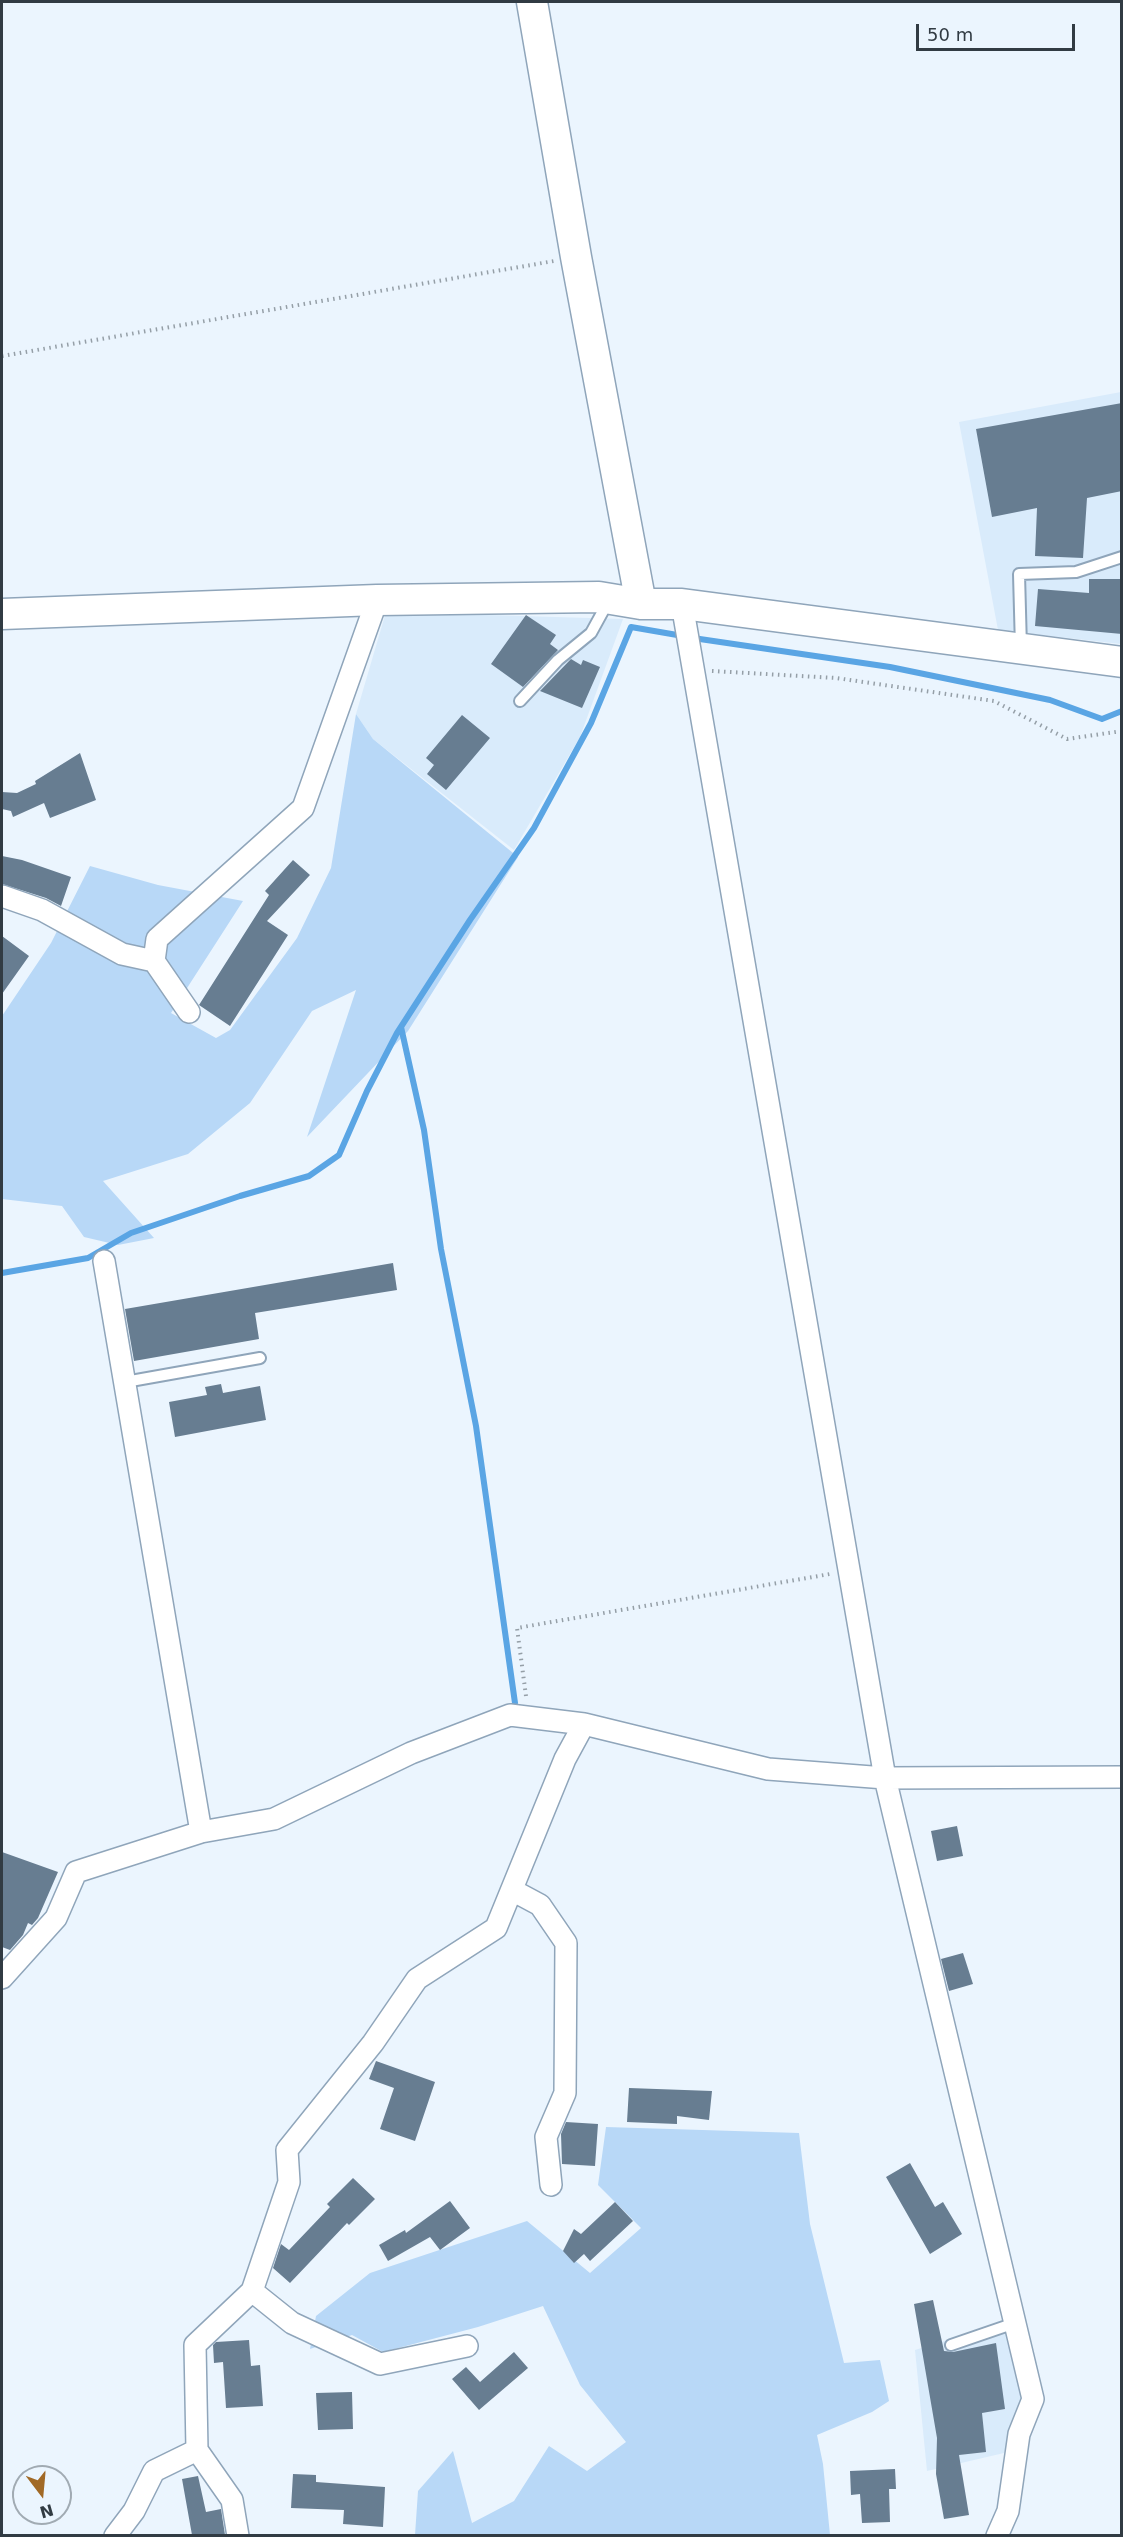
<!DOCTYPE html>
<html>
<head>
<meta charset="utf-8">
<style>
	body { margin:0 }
	#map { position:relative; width:1123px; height:2537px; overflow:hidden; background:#ebf5fe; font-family:"DejaVu Sans",sans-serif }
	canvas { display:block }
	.frame { position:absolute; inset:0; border:3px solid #313b43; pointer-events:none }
	.north { position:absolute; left:12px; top:2465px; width:60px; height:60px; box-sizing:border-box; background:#ebf5fe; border:2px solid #a1abb3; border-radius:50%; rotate:164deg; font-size:16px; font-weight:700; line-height:24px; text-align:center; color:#313b43 }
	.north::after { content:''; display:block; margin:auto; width:21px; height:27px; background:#a16926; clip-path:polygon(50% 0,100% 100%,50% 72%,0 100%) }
	.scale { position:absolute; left:916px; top:24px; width:159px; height:27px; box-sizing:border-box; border:3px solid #313b43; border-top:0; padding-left:8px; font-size:18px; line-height:21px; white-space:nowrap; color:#313b43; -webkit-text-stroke:4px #ebf5fe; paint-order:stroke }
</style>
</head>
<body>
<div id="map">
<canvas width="1123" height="2537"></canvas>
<div class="frame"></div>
<div class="north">N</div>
<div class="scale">50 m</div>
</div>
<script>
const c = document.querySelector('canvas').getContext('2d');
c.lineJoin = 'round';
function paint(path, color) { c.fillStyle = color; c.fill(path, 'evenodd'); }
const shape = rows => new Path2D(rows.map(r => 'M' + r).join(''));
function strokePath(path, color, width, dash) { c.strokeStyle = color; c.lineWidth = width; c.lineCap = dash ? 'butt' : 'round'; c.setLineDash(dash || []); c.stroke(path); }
const built = shape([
	[1121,392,1121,644,998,630,959,422],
	[386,612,623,619,580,737,514,850,373,739,356,714],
	[1005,2322,1025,2402,1004,2453,927,2471,915,2350]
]);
const green = shape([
	[356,714,373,739,518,857,408,1031,307,1137,356,990,312,1011,250,1103,188,1154,103,1181,154,1238,118,1245,84,1237,62,1206,2,1199,2,1016,51,943,90,866,158,885,243,901,171,1013,216,1038,230,1030,297,938,331,868],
	[606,2127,799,2133,810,2224,844,2363,880,2360,889,2401,872,2412,817,2435,823,2464,830,2535,415,2535,418,2491,453,2451,472,2523,514,2501,549,2446,587,2471,626,2442,580,2385,543,2306,478,2327,383,2352,352,2335,310,2349,316,2316,370,2273,527,2221,590,2273,641,2228,598,2185]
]);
const stream = shape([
	[693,638,890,667,1050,700,1102,719,1122,711],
	[401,1027,424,1130,441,1249,476,1426,515,1703],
	[2,1273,88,1258,131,1233,240,1196,309,1176,339,1155,367,1091,397,1033,470,920,534,828,591,723,631,627,683,636]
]);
const building = shape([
	[1122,403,1122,491,1087,498,1083,558,1035,556,1037,508,992,517,976,429],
	[1089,579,1122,579,1122,634,1035,626,1038,589,1089,593],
	[526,615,556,635,550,644,558,650,523,687,491,664],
	[571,659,581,665,583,660,600,667,582,708,540,691],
	[462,715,490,738,446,790,427,774,434,765,426,758],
	[80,753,96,800,50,818,44,803,13,817,11,811,2,809,2,792,17,793,36,784,35,781],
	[2,856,22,860,71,877,61,906,46,898,2,884],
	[293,860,310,875,267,921,288,935,230,1026,199,1005,269,895,265,891],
	[2,936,29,956,2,994],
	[393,1263,397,1290,255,1313,259,1339,134,1361,125,1309],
	[221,1384,223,1393,260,1386,266,1420,175,1437,169,1402,207,1395,205,1387],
	[957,1826,963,1856,937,1861,931,1831],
	[2,1852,58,1872,38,1918,32,1925,28,1923,23,1935,10,1950,2,1947],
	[963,1953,973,1984,949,1991,941,1959],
	[376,2061,435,2082,415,2141,380,2129,394,2088,369,2079],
	[629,2088,712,2091,709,2120,677,2116,677,2124,627,2122],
	[566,2122,598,2124,595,2166,562,2164,561,2134],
	[910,2163,935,2207,943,2202,962,2234,930,2254,886,2177],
	[353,2178,375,2199,349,2225,347,2223,290,2283,273,2268,281,2244,289,2250,330,2207,327,2204],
	[450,2201,470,2228,440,2250,430,2237,388,2261,379,2245,405,2230,406,2233],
	[615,2202,633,2221,590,2261,584,2254,574,2263,563,2251,574,2229,581,2234],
	[933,2300,944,2351,953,2352,996,2343,1005,2409,982,2413,986,2452,959,2455,969,2515,944,2519,936,2474,937,2438,914,2304],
	[249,2340,251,2366,260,2365,263,2406,226,2408,223,2362,214,2363,213,2345,216,2342],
	[514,2352,528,2368,479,2410,452,2379,466,2367,480,2382],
	[352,2392,353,2429,318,2430,316,2393],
	[895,2469,896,2489,889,2489,890,2522,862,2523,860,2494,851,2495,850,2471],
	[293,2474,316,2475,316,2482,385,2487,383,2527,343,2524,344,2510,291,2508],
	[198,2476,206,2512,221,2509,225,2535,192,2535,182,2479]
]);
const path = shape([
	[2,356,554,261],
	[712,671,836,678,994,701,1067,739,1122,731],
	[526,1696,517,1628,830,1574]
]);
const lane = shape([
	[1021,648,1019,574,1076,572,1122,557],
	[520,701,558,660,591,633,608,602],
	[125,1382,260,1358],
	[951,2345,1015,2323]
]);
const street = shape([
	[682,604,885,1778,1033,2399,1019,2434,1008,2511,997,2536],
	[2,896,42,910,122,954,154,961,189,1012],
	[154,961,157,939,303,808,377,600],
	[104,1261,201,1832],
	[512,1890,540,1905,566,1943,565,2093,546,2137,551,2185],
	[2,1978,56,1918,76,1872,201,1832,274,1819,411,1753,510,1715,584,1724],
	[252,2291,292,2323,380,2364,467,2346],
	[115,2536,134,2511,154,2471,197,2450],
	[238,2536,232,2500,197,2450,195,2345,252,2291,289,2182,287,2150,373,2043,417,1979,496,1928,565,1759,584,1724,768,1769,885,1778,1122,1777]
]);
const secondary = shape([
	[532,2,576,257,641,604],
	[2,614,377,600,599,597,641,604,682,604,1122,662]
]);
paint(built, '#d9ebfb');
paint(green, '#b8d8f7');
strokePath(stream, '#5aa5e4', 6);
paint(building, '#677d91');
strokePath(lane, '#8fa5ba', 14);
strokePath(street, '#8fa5ba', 24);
strokePath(secondary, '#8fa5ba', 33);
strokePath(path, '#959fa7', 4, [1.5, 4.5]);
strokePath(lane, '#fff', 10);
strokePath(street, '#fff', 21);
strokePath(secondary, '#fff', 30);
</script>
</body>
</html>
